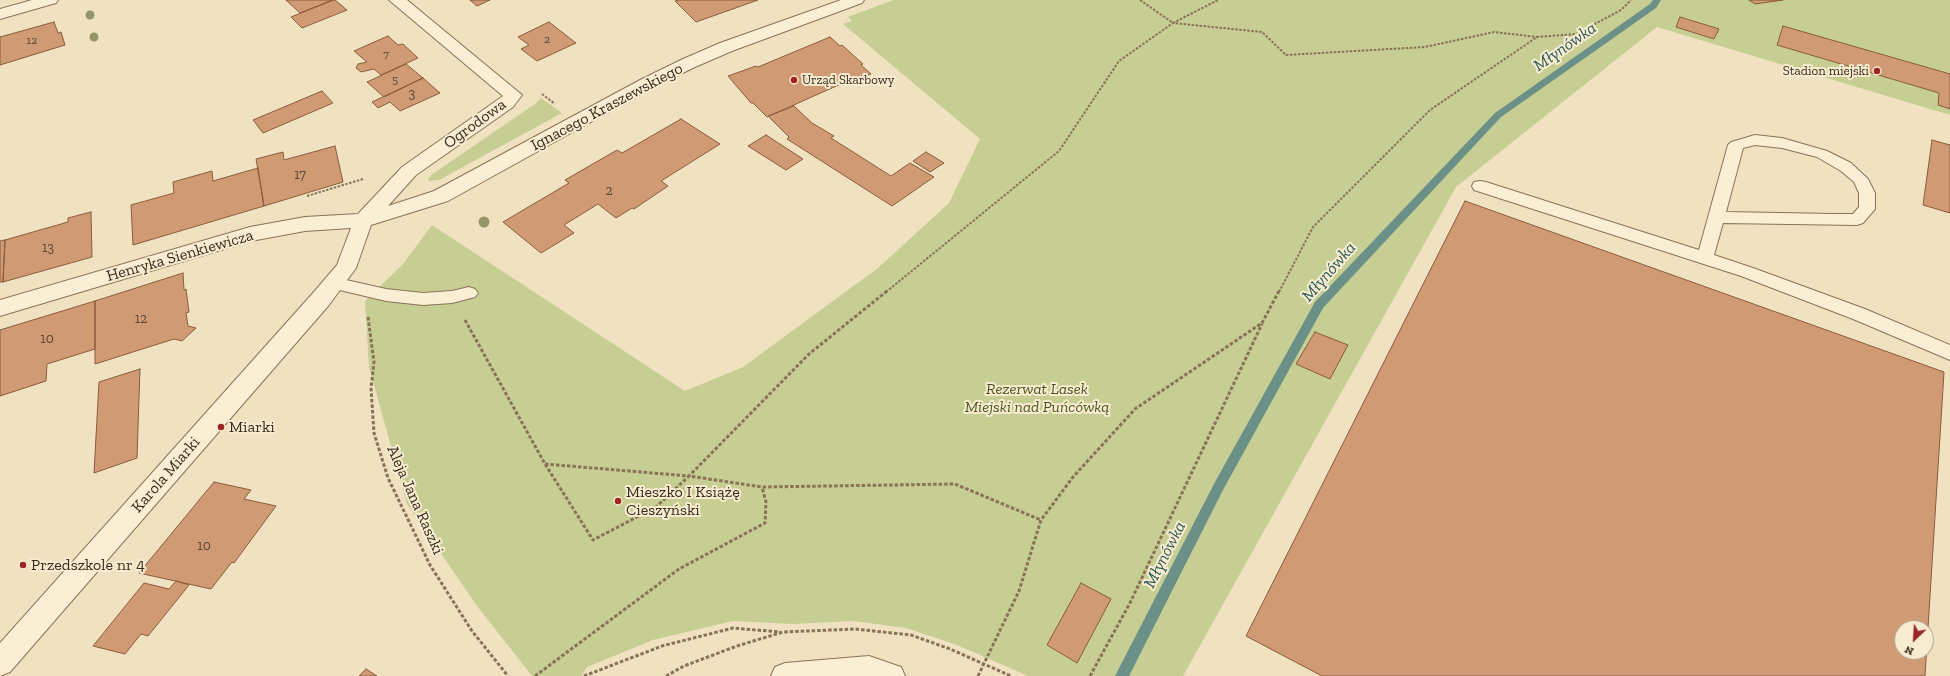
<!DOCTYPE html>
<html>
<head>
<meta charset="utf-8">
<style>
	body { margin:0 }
	#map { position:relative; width:1950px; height:676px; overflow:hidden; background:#f0e2c0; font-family:"Zilla Slab",serif }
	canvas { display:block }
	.north { position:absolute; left:1894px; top:620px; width:40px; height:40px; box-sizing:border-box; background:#f7ecd0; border:1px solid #ab9e88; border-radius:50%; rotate:205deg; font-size:11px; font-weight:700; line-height:16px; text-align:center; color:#392a1c }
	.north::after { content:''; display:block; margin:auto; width:14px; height:18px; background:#9c2424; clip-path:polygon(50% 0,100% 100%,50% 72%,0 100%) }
</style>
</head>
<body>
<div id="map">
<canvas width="1950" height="676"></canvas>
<div class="north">N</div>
</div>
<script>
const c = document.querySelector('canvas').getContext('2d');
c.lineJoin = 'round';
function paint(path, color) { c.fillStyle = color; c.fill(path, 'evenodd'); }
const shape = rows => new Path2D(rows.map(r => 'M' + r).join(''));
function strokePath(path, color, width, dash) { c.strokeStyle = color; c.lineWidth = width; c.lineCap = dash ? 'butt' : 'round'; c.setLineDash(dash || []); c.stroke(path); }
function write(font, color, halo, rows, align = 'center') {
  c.font = font + ' "Zilla Slab",serif'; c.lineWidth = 4; c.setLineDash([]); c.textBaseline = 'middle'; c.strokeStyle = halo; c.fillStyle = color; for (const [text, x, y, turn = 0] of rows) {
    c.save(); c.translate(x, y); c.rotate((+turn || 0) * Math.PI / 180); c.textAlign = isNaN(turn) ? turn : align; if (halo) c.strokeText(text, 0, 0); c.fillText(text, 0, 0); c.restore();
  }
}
const green = shape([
	[893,0,1950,0,1950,115,1657,27,1456,187,1183,676,1028,676,957,645,906,628,853,621,793,624,733,621,653,640,587,667,581,676,532,676,477,606,407,504,369,367,365,301,403,264,432,225,685,391,743,367,878,268,949,203,980,139,843,24,852,21,848,17],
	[541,98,562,113,439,180,429,181,428,179,431,175,535,104]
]);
const stream = shape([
	[1653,0,1661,0,1656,8,1501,117,1323,308,1223,490,1129,676,1115,676,1215,482,1315,302,1495,113,1650,4,1653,0]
]);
const building = shape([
	[286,0,333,0,300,13,286,0],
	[333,0,335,0,347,10,302,28,291,17,333,0],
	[470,0,490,0,477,6,470,0],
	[678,0,758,0,696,22,675,1,678,0],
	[1749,0,1783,0,1755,4,1749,0],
	[1680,17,1719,29,1714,39,1676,27,1680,17],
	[54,22,58,33,61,32,65,45,0,65,0,37,54,22],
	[549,22,576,43,537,61,521,49,529,45,518,37,549,22],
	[1783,26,1950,74,1950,109,1938,105,1939,93,1777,45,1783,26],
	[388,36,398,45,403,44,418,58,381,75,374,69,361,72,356,68,358,64,367,62,354,51,388,36],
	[830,37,840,46,842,45,863,64,861,65,871,74,844,85,843,83,767,117,753,103,751,103,728,76,756,66,758,67,830,37],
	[406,64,423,78,384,97,367,82,406,64],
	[423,78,440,93,400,111,390,102,378,108,372,102,423,78],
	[322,91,333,103,263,133,253,120,322,91],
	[794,106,812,123,834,136,831,138,891,176,910,163,934,177,892,206,787,139,789,137,768,116,794,106],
	[681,119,720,144,661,181,668,186,634,209,632,208,616,218,598,204,564,225,574,233,541,253,503,222,569,183,565,180,617,150,622,153,681,119],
	[766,135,803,159,786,170,748,146,766,135],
	[1932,140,1950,145,1950,213,1923,205,1932,140],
	[335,146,343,182,264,206,256,159,283,152,284,160,335,146],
	[926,152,944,163,930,172,913,161,926,152],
	[258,168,264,206,133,245,131,205,174,193,173,182,212,171,213,181,258,168],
	[1465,201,1944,372,1925,676,1322,676,1246,636,1465,201],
	[1902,628,1926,628,1926,652,1902,652,1902,628],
	[91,212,92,257,3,282,5,240,68,222,68,218,91,212],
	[5,240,3,282,0,282,0,241,5,240],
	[183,273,184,290,186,289,189,312,186,313,188,326,196,328,182,341,174,339,95,364,95,301,183,273],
	[95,301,95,349,47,364,46,381,0,396,0,330,95,301],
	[1315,332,1348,345,1330,379,1296,364,1315,332],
	[140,369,137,458,94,473,99,382,140,369],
	[214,482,251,490,244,499,276,506,234,563,232,562,211,589,139,573,214,482],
	[176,581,189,585,148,636,141,634,125,654,93,646,144,583,169,589,176,581],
	[1081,583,1111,599,1077,663,1047,645,1081,583],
	[366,669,377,676,359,676,366,669]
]);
const pathFar1 = shape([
	[1140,0,1173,23,1218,0],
	[542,94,555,104],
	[307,196,363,179],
	[886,292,1059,151,1119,61,1173,23,1262,32,1286,55,1425,47,1494,32,1537,37],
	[1279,292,1313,227,1430,110,1537,37,1576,34,1621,10,1631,0]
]);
const path = shape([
	[368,317,374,362,371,388,374,433,388,478,430,565,472,631,508,676],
	[465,320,545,464,593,540,656,507,689,476,762,487,955,484,1041,520],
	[545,464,689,476,809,354,887,291],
	[535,676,679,569,765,523,766,502,762,487],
	[584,676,662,646,733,628,780,632],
	[666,676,684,666,737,646,783,632,855,629,911,635,950,649,1011,676],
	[978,676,1019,591,1041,520,1073,477,1135,409,1262,323,1279,291],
	[1090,676,1130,603,1262,324]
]);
const service = shape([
	[1755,135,1782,138,1827,151,1851,163,1868,179,1875,193,1875,209,1863,223,1857,225,1723,223,1714,255,1753,268,1865,309,1950,345,1950,360,1853,319,1741,276,1474,190,1472,186,1474,182,1480,181,1486,182,1699,250,1728,145,1731,142,1755,135],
	[1755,145,1782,148,1817,157,1841,171,1854,182,1859,193,1859,207,1853,214,1833,214,1726,212,1743,148,1755,145],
	[333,277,386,289,423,293,452,291,469,287,475,289,478,293,475,297,452,303,423,305,386,301,327,287,324,283,327,279,333,277]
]);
const minor = shape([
	[32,0,58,0,56,3,0,19,0,9,32,0],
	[389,0,407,0,522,95,513,107,416,175,388,206,434,191,642,79,683,59,720,43,841,0,864,0,862,3,732,51,695,67,654,87,448,201,371,225,356,268,329,305,10,672,0,676,0,643,313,293,337,265,351,228,305,231,251,241,0,316,0,300,250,227,305,217,358,214,402,167,503,96,389,0]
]);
const tertiary = shape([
	[869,656,901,667,905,676,771,676,775,667,785,663,869,656]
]);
const trees = [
	[90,15,4.5],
	[94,37,4.5],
	[484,222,5.5]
];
const markers = [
	[1877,71,4,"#9c2424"],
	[794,80,4,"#9c2424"],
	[221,427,4,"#9c2424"],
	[618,501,4,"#9c2424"],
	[23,565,4,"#9c2424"]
];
const farNumbernames = [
	["2",547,40],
	["12",32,41],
	["7",386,55],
	["5",395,80]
];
const farPoinames = [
	["Stadion miejski",1869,71],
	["Urząd Skarbowy",802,80,"left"]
];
const numberNames = [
	["3",412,94],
	["17",300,175],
	["2",609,191],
	["13",48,248],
	["12",141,319],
	["10",47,339],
	["10",204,546]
];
const streetNames = [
	["Ignacego Kraszewskiego",607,107,-28],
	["Ogrodowa",475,124,-36],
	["Henryka Sienkiewicza",180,256,-16],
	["Karola Miarki",166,475,-49],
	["Aleja Jana Raszki",415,500,66]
];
const parkNames = [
	["Rezerwat Lasek",1037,389],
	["Miejski nad Puńcówką",1037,407]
];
const poiNames = [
	["Miarki",229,427],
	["Mieszko I Książę",626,492],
	["Cieszyński",626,510],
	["Przedszkole nr 4",31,565]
];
const waterNames = [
	["Młynówka",1565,47,-35],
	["Młynówka",1329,272,-49],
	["Młynówka",1165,555,-63]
];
paint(green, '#c7ce94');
paint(stream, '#6a9087');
paint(building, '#d09b74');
strokePath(building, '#8a5b3c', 1);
strokePath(service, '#8a7257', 2);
strokePath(minor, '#8a7257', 2);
strokePath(tertiary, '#8a7257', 2);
strokePath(pathFar1, '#8a7257', 2, [2.5, 1.5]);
strokePath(path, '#8a7257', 3, [3.5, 2]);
paint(service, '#faefd4');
paint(minor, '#faefd4');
paint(tertiary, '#faefd4');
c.fillStyle = '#949569';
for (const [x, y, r] of trees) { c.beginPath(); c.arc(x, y, r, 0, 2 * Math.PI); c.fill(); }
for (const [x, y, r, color] of markers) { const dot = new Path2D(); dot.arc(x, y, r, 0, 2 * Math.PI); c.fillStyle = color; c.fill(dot); strokePath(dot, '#f7ecd0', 1.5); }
write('12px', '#5f4632', null, farNumbernames);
write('13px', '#392a1c', '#f7ecd0', farPoinames, 'right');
write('14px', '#5f4632', null, numberNames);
write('16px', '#392a1c', '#f7ecd0', streetNames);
write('italic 16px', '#495622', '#f7ecd0', parkNames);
write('16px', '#392a1c', '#f7ecd0', poiNames, 'left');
write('italic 17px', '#2b5957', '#f7ecd0', waterNames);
</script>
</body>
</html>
